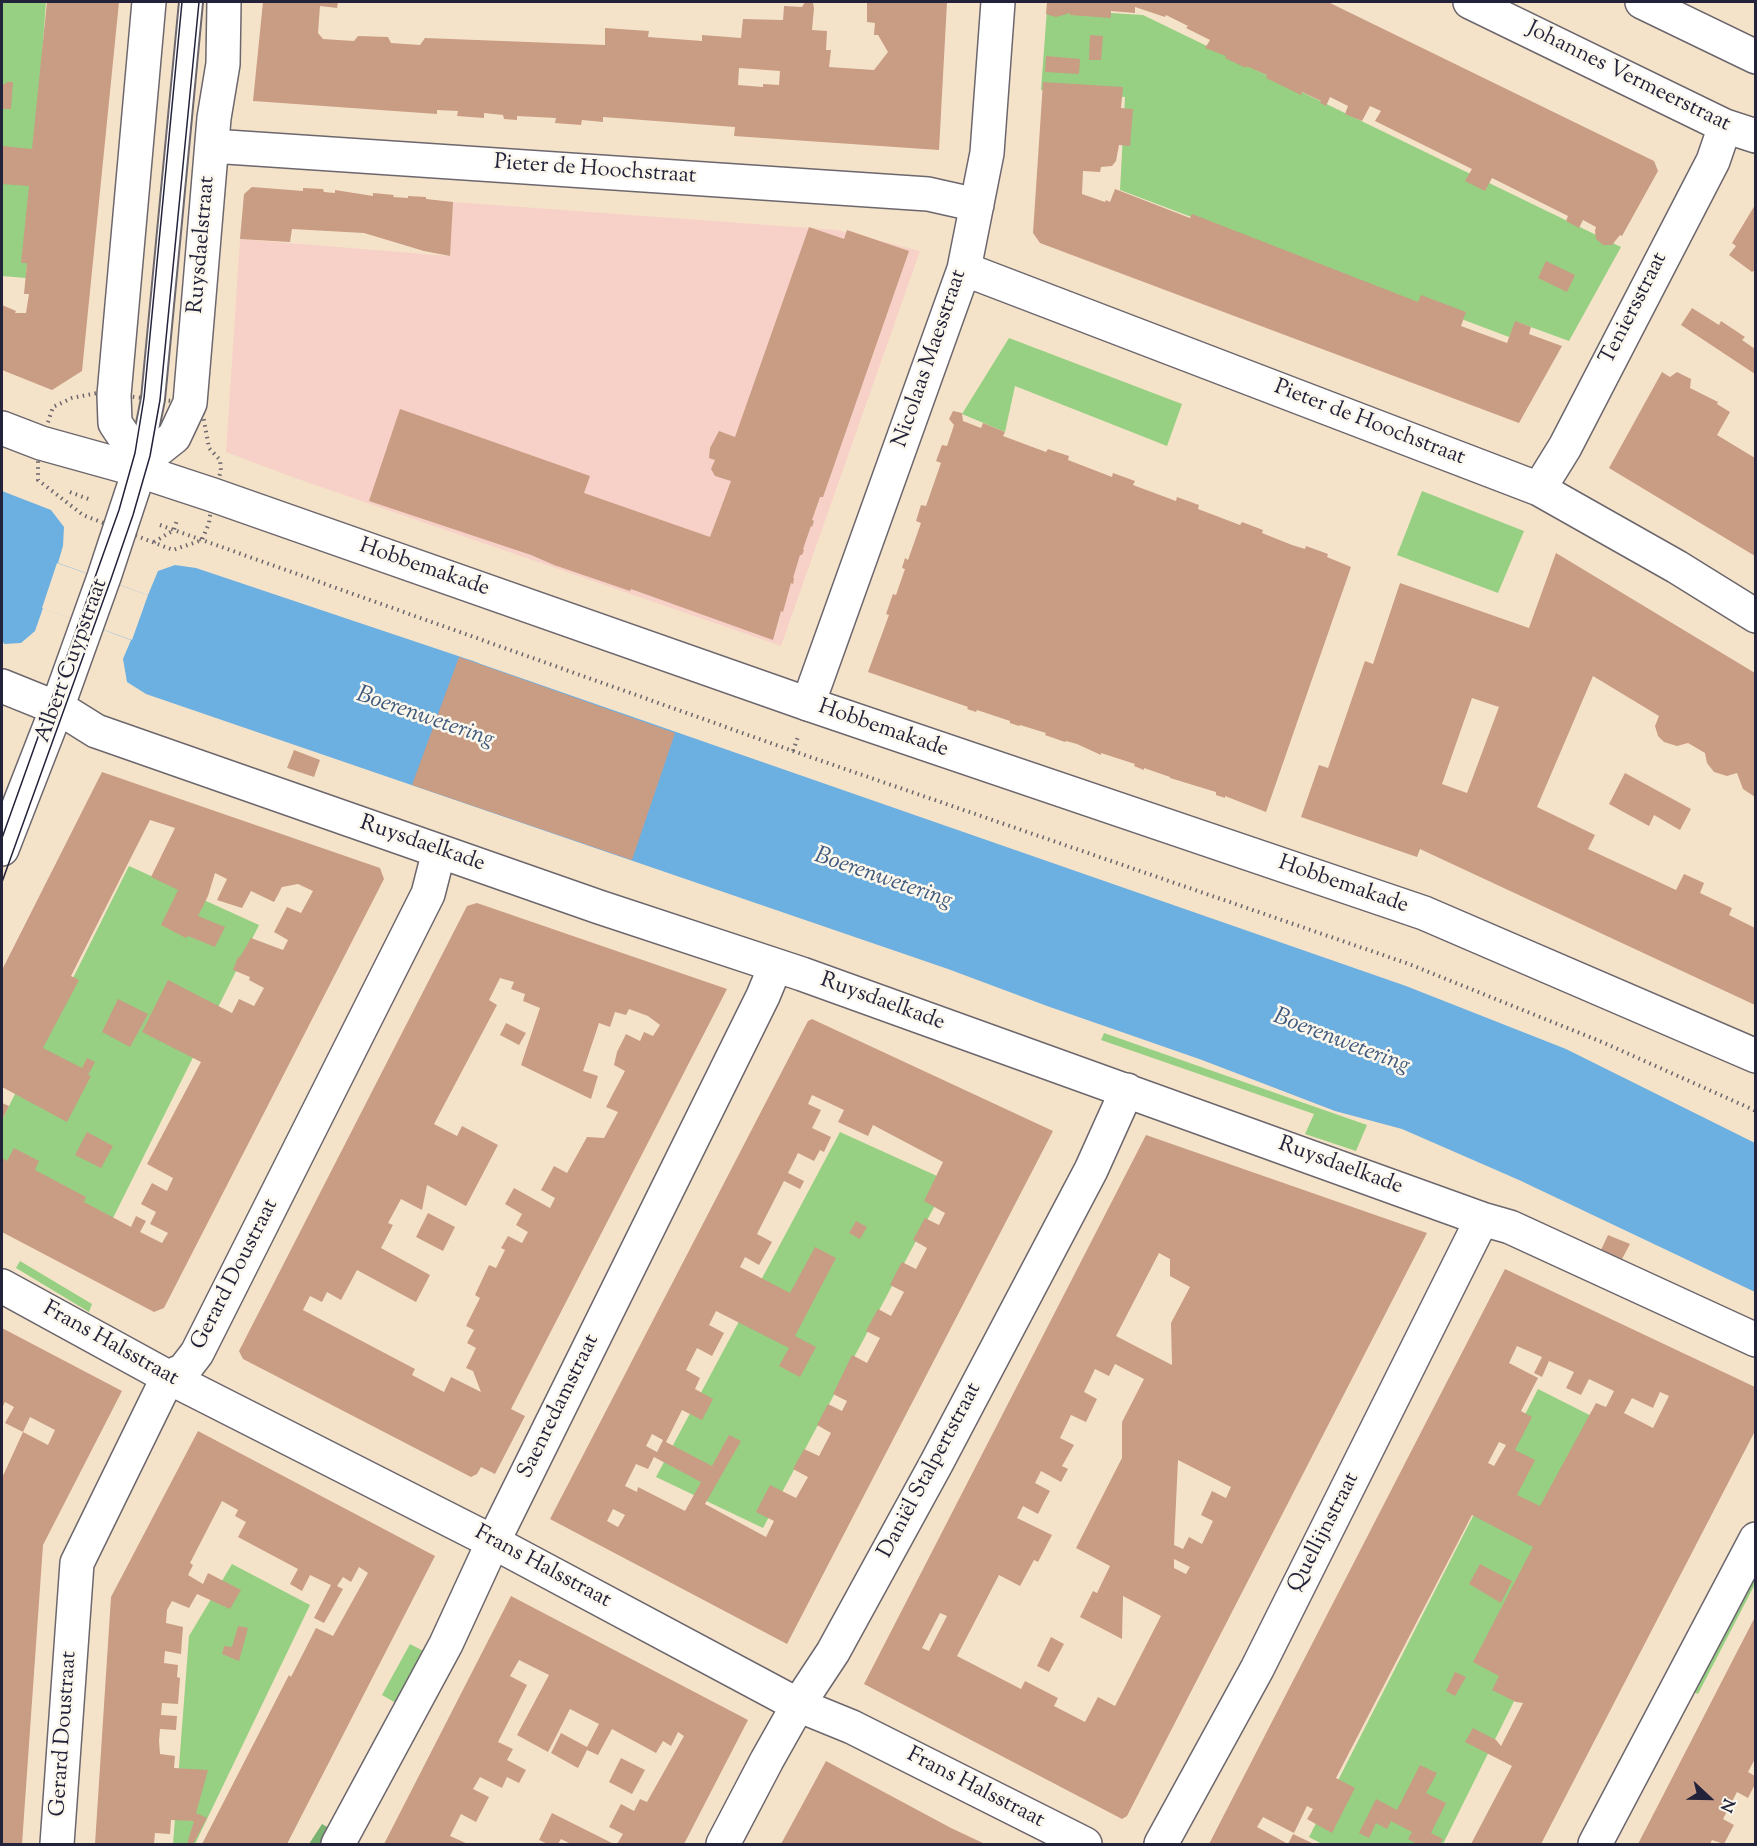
<!DOCTYPE html>
<html>
<head>
<meta charset="utf-8">
<style>
	body { margin:0 }
	#map { position:relative; width:1757px; height:1846px; overflow:hidden; background:#f5e3c9; font-family:"Sorts Mill Goudy",serif }
	canvas { display:block }
	.frame { position:absolute; inset:0; border:3px solid #22223b; pointer-events:none }
	.north { position:absolute; left:1679px; top:1768px; width:60px; height:60px; -webkit-text-stroke:4px #fbf7ec; paint-order:stroke; rotate:112deg; font-size:16px; font-weight:700; line-height:24px; text-align:center; color:#22223b }
	.north::after { content:''; display:block; margin:auto; width:21px; height:27px; background:#22223b; clip-path:polygon(50% 0,100% 100%,50% 72%,0 100%) }
</style>
</head>
<body>
<div id="map">
<canvas width="1757" height="1846"></canvas>
<div class="frame"></div>
<div class="north">N</div>
</div>
<script>
const c = document.querySelector('canvas').getContext('2d');
c.lineJoin = 'round';
function paint(path, color) { c.fillStyle = color; c.fill(path, 'evenodd'); }
const shape = rows => new Path2D(rows.map(r => 'M' + r).join(''));
function strokePath(path, color, width, dash) { c.strokeStyle = color; c.lineWidth = width; c.lineCap = dash ? 'butt' : 'round'; c.setLineDash(dash || []); c.stroke(path); }
function write(font, color, halo, rows, align = 'center') {
  c.font = font + ' "Sorts Mill Goudy",serif'; c.lineWidth = 5; c.setLineDash([]); c.textBaseline = 'middle'; c.strokeStyle = halo; c.fillStyle = color; for (const [text, x, y, turn = 0] of rows) {
    c.save(); c.translate(x, y); c.rotate((+turn || 0) * Math.PI / 180); c.textAlign = isNaN(turn) ? turn : align; if (halo) c.strokeText(text, 0, 0); c.fillText(text, 0, 0); c.restore();
  }
}
const built = shape([
	[453,202,837,230,920,251,781,646,295,478,226,452,240,239,449,256]
]);
const green = shape([
	[2,2,46,2,26,278,2,276],
	[1047,9,1143,15,1621,247,1569,341,1517,322,1509,337,1120,190,1125,97,1041,90],
	[1009,338,1182,404,1167,446,1015,386,1005,432,962,414],
	[1422,491,1524,531,1498,593,1397,555],
	[129,866,259,925,110,1224,2,1167,2,1120],
	[1104,1033,1367,1125,1356,1151,1305,1134,1314,1114,1101,1040],
	[840,1132,948,1181,763,1528,656,1477],
	[20,1261,92,1304,89,1312,16,1268],
	[1538,1389,1643,1442,1443,1844,1322,1844,1309,1837],
	[232,1564,310,1605,195,1844,173,1844,189,1636],
	[1750,1576,1755,1579,1755,1584,1698,1694,1690,1690],
	[410,1644,429,1654,401,1706,382,1695]
]);
const forest = shape([
	[322,1824,355,1843,354,1844,309,1844]
]);
const water = shape([
	[2,491,51,510,64,527,63,546,58,563,148,595,158,571,175,565,196,568,482,664,475,662,1406,986,1566,1049,1755,1143,1755,1292,1519,1180,1402,1129,1335,1111,1202,1060,1047,1006,948,969,146,694,127,682,123,659,131,640,43,608,35,631,21,643,4,644,2,639]
]);
const pier = shape([
	[57,563,148,595,132,640,42,608]
]);
const building = shape([
	[47,2,119,2,82,371,52,390,2,370,2,305,16,311,15,313,26,313,29,294,24,294,27,263,21,263,29,186,2,184,2,146,32,149],
	[263,2,338,2,337,8,320,6,318,33,323,39,354,41,358,36,388,37,391,43,420,45,425,38,605,45,605,28,649,31,648,37,702,41,702,35,741,38,743,19,783,20,784,6,802,7,805,2,813,3,814,8,812,30,827,31,826,50,831,50,829,67,874,70,888,52,878,35,874,35,875,23,867,22,867,2,947,2,939,150,734,136,735,127,603,117,603,122,582,120,581,125,555,123,556,118,517,116,517,120,504,119,503,115,484,113,484,118,457,116,458,111,437,110,437,114,253,101],
	[739,68,780,71,779,85,763,84,763,87,738,85],
	[1047,2,1328,2,1654,161,1658,171,1622,236,1620,235,1612,245,1603,245,1596,239,1595,231,1596,227,1583,220,1579,228,1566,221,1568,216,1492,178,1485,191,1465,181,1472,169,1375,121,1381,111,1370,106,1362,121,1345,114,1348,106,1330,97,1326,106,1320,103,1321,101,1302,92,1301,95,1266,78,1267,75,1246,66,1246,68,1225,58,1226,56,1205,48,1210,40,1186,28,1188,26,1166,15,1165,17,1135,7,1135,13,1111,11,1111,18,1070,15,1070,13,1056,17,1046,14],
	[1090,35,1103,36,1101,60,1089,60],
	[1046,56,1080,59,1079,74,1045,72],
	[8,82,13,82,11,109,2,109,2,85],
	[1043,82,1123,87,1121,108,1133,109,1130,146,1119,145,1116,161,1112,166,1101,167,1100,172,1083,171,1082,194,1105,202,1106,200,1110,202,1115,189,1190,218,1192,214,1418,302,1421,295,1466,312,1461,326,1507,343,1515,321,1531,327,1529,334,1562,346,1519,423,1040,243,1033,233],
	[252,187,303,191,303,188,323,189,324,192,335,193,335,190,373,196,373,193,394,195,393,197,408,198,408,196,426,197,426,199,453,202,450,256,424,251,364,233,292,229,290,242,240,239,244,194],
	[1755,205,1755,270,1752,272,1729,255,1736,246,1732,243],
	[809,227,844,239,847,230,909,251,823,497,820,497,812,520,814,521,812,527,811,526,803,549,804,550,802,555,800,555,793,578,794,578,793,584,791,583,783,612,781,611,773,640,631,589,630,591,554,565,531,555,369,501,400,409,590,476,584,493,710,537,731,481,715,476,711,469,715,460,709,458,710,448,719,431,735,437],
	[1546,261,1575,275,1567,292,1538,278],
	[1692,308,1719,325,1721,321,1745,337,1742,340,1755,349,1755,374,1681,325],
	[1662,372,1670,377,1677,372,1691,379,1690,388,1718,402,1717,404,1730,412,1717,435,1755,458,1755,556,1609,468],
	[953,411,962,413,963,421,981,428,983,423,1005,432,1003,436,1046,452,1048,449,1069,456,1068,460,1112,477,1113,473,1135,481,1133,485,1176,501,1177,497,1199,505,1198,509,1240,525,1242,522,1263,530,1262,533,1292,545,1305,549,1306,546,1328,554,1327,557,1351,567,1266,812,1225,796,1225,798,1216,795,1216,792,1170,778,1170,777,1144,768,1144,770,1134,766,1135,764,1101,753,1101,755,1077,744,1066,741,1065,742,1045,735,1046,733,1020,725,1019,726,1010,723,1010,721,977,710,976,712,967,709,968,707,868,672,889,615,886,614,893,594,896,595,905,569,902,568,905,558,908,560,921,523,916,521,921,505,926,506,941,463,936,461,942,445,947,446,954,425,949,419],
	[1556,553,1755,673,1755,797,1743,789,1737,773,1727,776,1714,772,1707,763,1705,753,1688,743,1677,746,1664,742,1658,736,1655,726,1659,716,1593,676,1537,807,1595,835,1588,849,1631,869,1676,890,1684,874,1704,883,1700,893,1732,908,1729,915,1755,928,1755,1005,1420,849,1417,857,1301,817,1319,765,1328,768,1365,661,1373,664,1400,583,1529,628],
	[1472,698,1499,707,1467,793,1442,784],
	[459,657,675,733,632,860,412,785],
	[294,750,320,760,314,777,287,768],
	[102,772,380,868,384,879,164,1308,154,1312,2,1232,2,1158,7,1161,14,1148,39,1161,35,1170,86,1197,84,1202,131,1227,136,1216,146,1221,140,1232,162,1243,168,1233,150,1224,156,1212,141,1204,152,1183,167,1191,173,1178,147,1164,201,1062,142,1032,168,980,232,1013,239,999,254,1006,264,988,249,980,250,977,233,970,238,957,240,957,251,938,283,950,288,940,274,932,287,907,301,913,313,891,298,884,282,887,274,902,251,891,242,908,217,900,227,879,215,873,208,896,198,916,225,927,215,947,188,936,186,938,161,925,178,890,151,877,175,828,150,820,71,976,79,980,43,1048,82,1068,87,1058,95,1062,88,1075,91,1076,67,1122,2,1087,2,970],
	[1625,773,1691,809,1680,830,1654,815,1649,826,1609,804],
	[477,903,727,989,511,1409,525,1416,495,1474,481,1467,477,1474,471,1477,243,1359,239,1351,467,906],
	[500,978,514,982,511,989,525,994,523,1001,540,1008,521,1065,591,1099,598,1076,583,1071,599,1023,610,1027,615,1012,626,1015,629,1009,648,1016,660,1025,653,1036,644,1032,640,1041,626,1034,617,1052,614,1065,625,1071,606,1107,618,1112,604,1138,587,1137,567,1173,554,1166,541,1190,555,1198,550,1208,514,1188,505,1204,522,1214,516,1225,528,1232,522,1243,508,1236,501,1248,505,1250,496,1268,489,1265,475,1295,480,1298,466,1326,474,1330,467,1343,476,1348,466,1368,473,1371,481,1392,451,1377,444,1392,412,1375,415,1369,303,1310,310,1296,322,1302,327,1292,341,1300,357,1270,416,1302,430,1275,381,1248,393,1225,388,1223,401,1199,422,1210,427,1185,466,1206,498,1145,462,1126,457,1136,434,1124,497,1005,489,1000],
	[118,999,148,1014,130,1047,102,1032],
	[812,1019,1053,1131,787,1644,550,1519,808,1021],
	[812,1095,844,1110,838,1122,868,1136,873,1125,943,1162,924,1201,945,1213,939,1225,925,1218,913,1240,927,1248,916,1269,902,1262,897,1271,890,1285,904,1292,891,1316,878,1309,873,1318,866,1331,880,1338,867,1363,852,1355,833,1394,847,1401,842,1411,828,1404,817,1425,831,1433,819,1456,804,1449,793,1469,808,1477,796,1498,770,1485,756,1512,774,1521,766,1537,705,1504,741,1441,729,1435,712,1466,666,1442,682,1410,702,1420,713,1399,695,1389,700,1378,686,1370,697,1348,712,1356,724,1333,709,1325,716,1311,789,1348,779,1366,800,1377,816,1347,795,1336,836,1258,815,1247,790,1293,740,1267,745,1257,759,1265,772,1242,757,1234,784,1181,800,1189,804,1181,788,1173,798,1153,814,1161,820,1150,824,1152,831,1137,812,1128,821,1110,808,1104],
	[652,1434,663,1440,657,1452,646,1446],
	[654,1457,701,1482,685,1511,638,1487,637,1492,625,1486,636,1464,648,1469],
	[613,1509,625,1515,618,1527,607,1521],
	[506,1023,526,1033,519,1045,500,1035],
	[2,1103,9,1106,2,1120],
	[87,1132,113,1146,101,1168,75,1155],
	[1146,1135,1427,1233,1127,1816,1122,1819,864,1684],
	[1159,1253,1170,1259,1170,1276,1190,1287,1171,1323,1172,1365,1116,1336],
	[1115,1364,1144,1379,1122,1422,1122,1458,1076,1548,1110,1566,1097,1593,1093,1591,1080,1617,1122,1639,1123,1596,1161,1616,1115,1706,1098,1697,1085,1722,1054,1706,1058,1698,1025,1681,1021,1689,957,1656,999,1575,1020,1586,1034,1560,1038,1562,1052,1535,1017,1518,1023,1506,1038,1514,1044,1502,1050,1491,1035,1483,1041,1471,1061,1482,1068,1469,1062,1466,1074,1445,1060,1438,1071,1415,1086,1422,1097,1399,1084,1392,1095,1369,1109,1376],
	[1178,1460,1231,1487,1226,1498,1212,1491,1201,1515,1213,1521,1202,1544,1189,1537,1183,1549,1174,1545],
	[1174,1559,1190,1567,1186,1574,1174,1568],
	[940,1613,947,1616,929,1651,922,1648],
	[428,1213,455,1227,443,1251,416,1237],
	[856,1221,867,1227,860,1239,849,1233],
	[1608,1235,1630,1244,1622,1259,1601,1250],
	[1505,1269,1755,1387,1755,1431,1541,1844,1471,1844,1512,1766,1465,1742,1473,1728,1496,1740,1501,1746,1523,1703,1516,1702,1492,1690,1499,1676,1473,1662,1533,1547,1472,1515,1336,1778,1355,1788,1332,1833,1307,1819,1313,1809,1307,1806,1294,1833,1263,1817,1257,1827,1288,1844,1293,1834,1314,1844,1209,1844],
	[1517,1346,1542,1357,1534,1373,1542,1377,1549,1361,1574,1372,1566,1388,1581,1395,1589,1379,1614,1391,1606,1407,1596,1403,1540,1506,1517,1495,1535,1460,1515,1450,1532,1417,1521,1411,1538,1378,1509,1363],
	[1660,1392,1669,1396,1653,1428,1624,1413,1632,1398,1653,1408],
	[1499,1442,1506,1445,1494,1466,1488,1463],
	[2,1328,122,1391,43,1545,22,1844,2,1844,2,1478,23,1432,48,1445,55,1430,30,1417,23,1432,5,1423,14,1407,5,1402,2,1408],
	[198,1431,435,1556,287,1844,202,1844,289,1675,291,1677,316,1628,333,1636,368,1573,359,1567,351,1582,343,1577,337,1586,343,1589,324,1623,314,1618,331,1585,310,1575,302,1591,290,1584,298,1569,238,1537,246,1522,235,1516,238,1510,222,1501,190,1563,193,1565,188,1575,203,1584,208,1573,241,1590,230,1609,197,1594,189,1608,172,1601,167,1610,166,1623,183,1627,182,1639,181,1654,165,1651,164,1663,178,1665,177,1677,180,1678,178,1704,162,1703,161,1715,177,1716,176,1730,160,1729,159,1741,160,1754,175,1756,174,1768,208,1770,196,1813,207,1818,193,1844,187,1844,194,1821,171,1820,170,1834,155,1833,154,1844,95,1844,111,1597],
	[1480,1564,1512,1581,1501,1603,1469,1584],
	[511,1596,748,1720,684,1844,617,1844,623,1834,609,1827,621,1804,634,1811,640,1799,647,1802,684,1736,678,1732,671,1746,663,1741,656,1753,612,1729,598,1755,587,1750,578,1768,576,1767,551,1753,561,1733,587,1747,599,1724,570,1709,548,1752,517,1735,549,1675,519,1660,510,1676,527,1685,498,1742,513,1749,507,1760,526,1770,519,1783,507,1777,502,1788,480,1777,473,1789,489,1797,476,1822,461,1814,450,1836,468,1844,384,1844],
	[1755,1617,1755,1759,1748,1772,1755,1776,1755,1784,1748,1798,1737,1792,1723,1819,1734,1825,1724,1844,1712,1840,1710,1844,1638,1844],
	[238,1626,248,1628,239,1661,222,1654,224,1646,232,1647],
	[1051,1637,1064,1644,1049,1672,1037,1666],
	[1455,1672,1466,1677,1455,1696,1446,1691],
	[621,1758,645,1770,632,1794,609,1782],
	[826,1761,951,1828,985,1844,781,1844],
	[1420,1765,1437,1773,1426,1793,1446,1803,1431,1833,1443,1839,1440,1844,1417,1844,1408,1839,1412,1832,1391,1821,1387,1829,1376,1823,1369,1838,1359,1833,1376,1799,1397,1810],
	[552,1813,614,1844,571,1844,561,1839,558,1844,548,1844,539,1840]
]);
const path = shape([
	[97,393,201,404,209,448,220,460,221,471,213,495,209,523,202,540,173,550,83,515,38,480,38,459,41,443,53,407,72,398,97,393],
	[70,492,91,500],
	[160,525,793,751,1409,964,1602,1042,1756,1111],
	[154,542,174,530,177,520],
	[793,751,798,737]
]);
const lane = shape([
	[139,469,153,399,191,2]
]);
const street = shape([
	[1470,2,1725,126,1756,136],
	[1642,2,1756,57],
	[212,146,928,194,977,205],
	[964,269,1539,489,1677,567,1756,616],
	[139,471,135,453,115,423,114,395,149,2],
	[1539,489,1565,447,1713,161,1725,126],
	[2,686,64,711,96,731,599,907,802,974,1482,1219,1510,1227,1756,1340],
	[808,704,964,269,987,153,998,2],
	[2,849,57,708,104,577,139,471,150,456,174,437,190,403,214,118,223,64,224,2],
	[2,1286,168,1377,493,1542,798,1705,852,1727,1085,1844],
	[57,1844,77,1563,168,1377,184,1370,197,1353,428,894,439,851],
	[338,1844,446,1644,493,1542,763,996,775,967],
	[723,1844,767,1760,798,1705,833,1652,936,1464,1091,1170,1127,1090],
	[1161,1844,1257,1669,1482,1219],
	[1595,1844,1756,1539]
]);
const secondary = shape([
	[2,428,41,443,131,468,213,495,808,704,1424,913,1756,1056]
]);
const tram = shape([
	[2,838,119,510,135,453,144,398,182,2],
	[2,882,111,579,133,515,150,456,160,400,199,2]
]);
const streetNames = [
	["Johannes Vermeerstraat",1628,78,26],
	["Pieter de Hoochstraat",595,171,4],
	["Ruysdaelstraat",203,245,-85],
	["Teniersstraat",1635,309,-63],
	["Nicolaas Maesstraat",931,359,-71],
	["Pieter de Hoochstraat",1369,424,21],
	["Hobbemakade",424,569,19],
	["Albert Cuypstraat",73,661,-70],
	["Hobbemakade",883,730,19],
	["Ruysdaelkade",422,845,19],
	["Hobbemakade",1343,886,19],
	["Ruysdaelkade",882,1003,20],
	["Ruysdaelkade",1340,1167,20],
	["Gerard Doustraat",236,1275,-63],
	["Frans Halsstraat",110,1345,29],
	["Saenredamstraat",560,1407,-64],
	["Daniël Stalpertstraat",931,1471,-62],
	["Quellijnstraat",1325,1533,-63],
	["Frans Halsstraat",542,1568,28],
	["Gerard Doustraat",65,1734,-86],
	["Frans Halsstraat",975,1789,27]
];
const waterNames = [
	["Boerenwetering",425,719,19],
	["Boerenwetering",883,880,19],
	["Boerenwetering",1341,1043,21]
];
paint(built, '#f7d1c7');
paint(green, '#97d083');
paint(forest, '#79b271');
paint(water, '#6cafe1');
paint(pier, '#f5e3c9');
paint(building, '#c99c84');
strokePath(lane, '#6c666d', 26);
strokePath(street, '#6c666d', 36);
strokePath(secondary, '#6c666d', 36);
strokePath(path, '#6c666d', 4, [1.5, 4.5]);
strokePath(lane, '#fff', 22);
strokePath(street, '#fff', 33);
strokePath(secondary, '#fff', 33);
strokePath(tram, '#22223b', 1.5);
write('22px', '#22223b', '#fbf7ec', streetNames);
write('italic 24px', '#405a7d', '#fbf7ec', waterNames);
</script>
</body>
</html>
